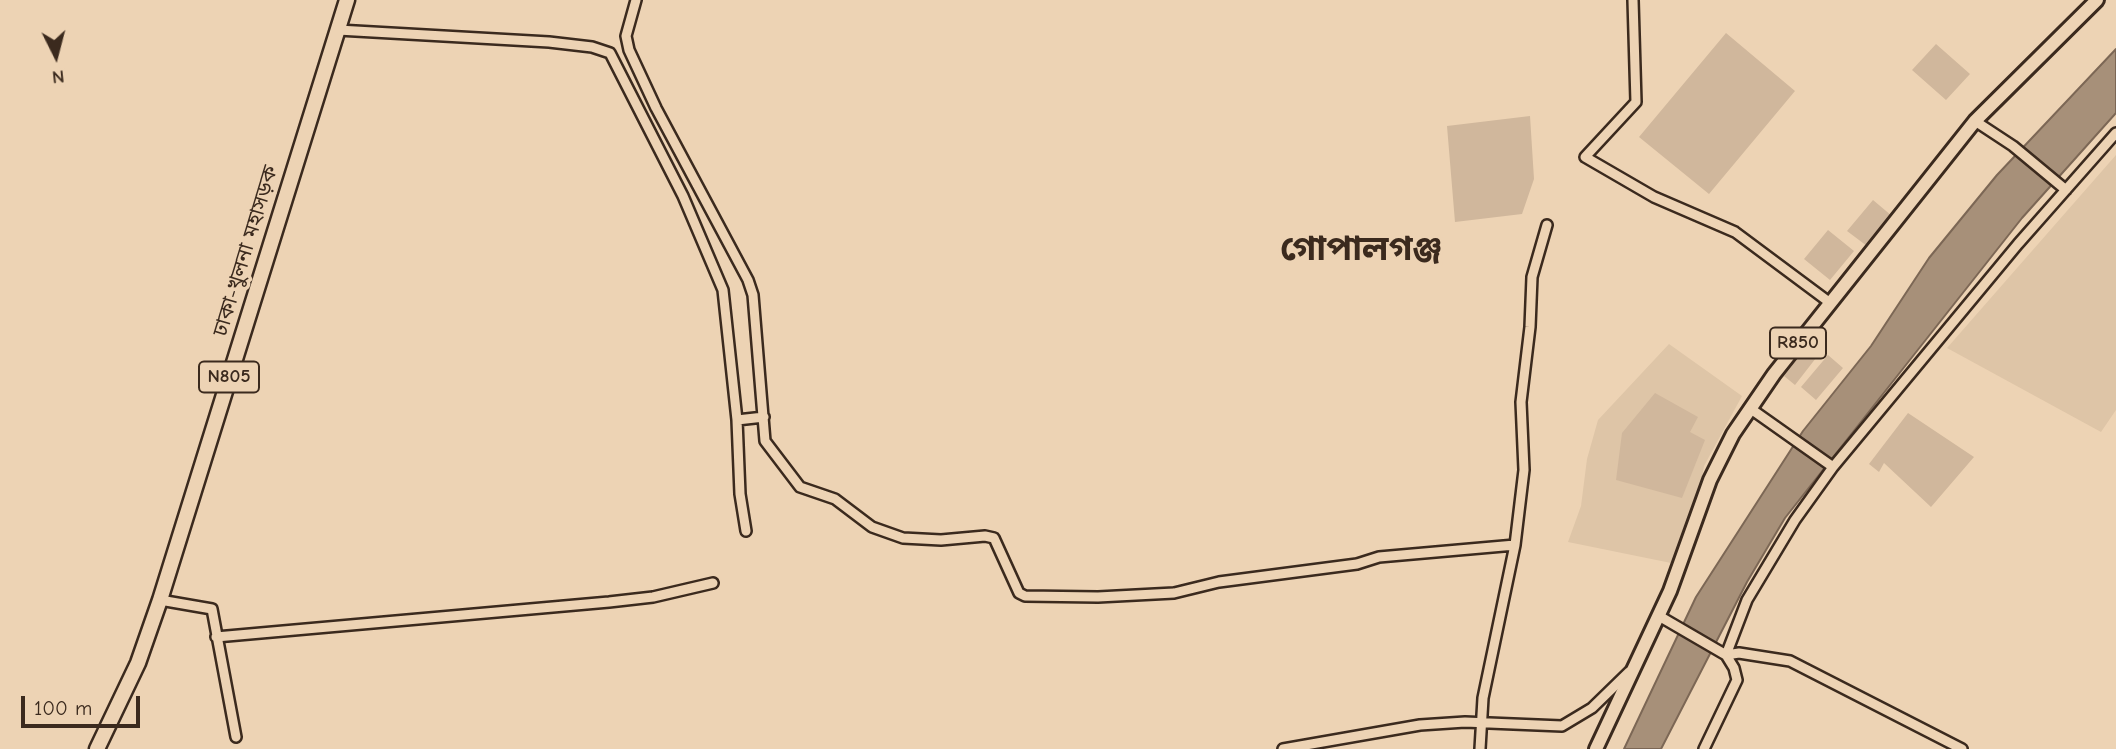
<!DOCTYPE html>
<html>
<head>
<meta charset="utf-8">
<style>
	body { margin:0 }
	#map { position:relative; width:2116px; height:749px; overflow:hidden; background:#edd3b4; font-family:"Comic Neue",sans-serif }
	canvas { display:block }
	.north { position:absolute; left:21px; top:21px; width:70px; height:70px; -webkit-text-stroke:5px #edd3b4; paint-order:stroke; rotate:174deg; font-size:19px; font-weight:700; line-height:28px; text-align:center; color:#3b2a1e }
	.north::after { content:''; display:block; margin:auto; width:24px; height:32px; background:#3b2a1e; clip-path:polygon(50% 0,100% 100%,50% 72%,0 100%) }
	.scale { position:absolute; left:21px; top:696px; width:119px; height:32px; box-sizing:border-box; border:4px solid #3b2a1e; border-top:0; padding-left:9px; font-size:21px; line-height:24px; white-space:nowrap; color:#3b2a1e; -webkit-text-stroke:5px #edd3b4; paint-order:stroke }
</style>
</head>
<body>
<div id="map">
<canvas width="2116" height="749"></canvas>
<div class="north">N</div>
<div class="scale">100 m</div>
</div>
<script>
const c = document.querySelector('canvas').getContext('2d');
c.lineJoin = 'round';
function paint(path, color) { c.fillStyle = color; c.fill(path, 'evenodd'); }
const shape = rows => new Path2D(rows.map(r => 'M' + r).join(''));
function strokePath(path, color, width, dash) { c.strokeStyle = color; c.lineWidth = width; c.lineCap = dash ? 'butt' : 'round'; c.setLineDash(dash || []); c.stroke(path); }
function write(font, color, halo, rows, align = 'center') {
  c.font = font + ' "Comic Neue","Noto Sans Bengali",sans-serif'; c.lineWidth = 7; c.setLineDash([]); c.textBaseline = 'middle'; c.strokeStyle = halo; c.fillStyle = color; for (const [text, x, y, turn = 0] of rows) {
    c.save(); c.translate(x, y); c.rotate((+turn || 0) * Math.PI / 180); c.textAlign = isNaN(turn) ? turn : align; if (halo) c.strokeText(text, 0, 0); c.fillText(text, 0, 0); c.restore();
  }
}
const built = shape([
	[2116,155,2116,410,2101,432,1947,348],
	[1669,344,1742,396,1704,466,1696,511,1676,564,1568,542,1581,506,1587,459,1598,420]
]);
const green = shape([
	[1726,33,1795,91,1709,194,1639,137],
	[1936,44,1970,74,1946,100,1912,70],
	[1530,116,1534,179,1522,214,1455,222,1447,126],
	[1873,200,1892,216,1867,246,1847,231],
	[1828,230,1854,251,1830,280,1804,259],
	[1812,340,1823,349,1795,385,1784,376],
	[1828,355,1843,368,1816,400,1801,387],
	[1655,393,1698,417,1690,432,1705,440,1682,498,1616,480,1622,433],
	[1908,413,1974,457,1931,507,1884,463,1879,472,1869,464]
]);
const water = shape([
	[2116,49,2116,113,2022,218,1785,518,1747,582,1661,749,1624,749,1696,597,1803,431,1871,346,1929,258,1997,175,2116,49]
]);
const minor = shape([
	[636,0,626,36,629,50,656,108,748,280,753,295,765,441,800,487,835,499,872,527,903,538,941,540,985,536,994,538,1019,593,1025,596,1098,597,1174,593,1219,582,1357,564,1379,557,1515,545],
	[1633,0,1636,102,1585,157,1654,197,1735,232,1829,302],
	[338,30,549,42,592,47,610,53,683,196,723,290,737,420,764,417],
	[1975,121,2013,146,2066,190],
	[1751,409,1833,467],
	[737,420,740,494,746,531],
	[160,600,212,609,236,737],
	[1659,616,1726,655,1734,668,1737,680,1704,749],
	[216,637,609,602,653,597,713,583],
	[1726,655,1747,600,1795,520,1833,467,2018,244,2116,133],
	[1726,655,1739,653,1790,661,1962,749],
	[1283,749,1420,725,1465,722,1562,726,1592,708,1629,672],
	[1480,749,1483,698,1515,545,1524,470,1521,402,1530,327,1532,277,1547,225]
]);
const major = shape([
	[1596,749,1670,591,1710,480,1733,434,1774,374,1975,121,2097,0]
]);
const highway = shape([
	[97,749,138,663,160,600,347,0]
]);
const shields = [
	[1798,343,56],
	[229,377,60]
];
const shieldNames = [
	["R850",1798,343],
	["N805",229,377]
];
const streetNames = [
	["ঢাকা-খুলনা মহাসড়ক",246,251,-73]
];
const townNames = [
	["গোপালগঞ্জ",1361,250]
];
paint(built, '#dec5a7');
paint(green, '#d0b79c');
paint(water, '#a79079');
strokePath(water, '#7c6755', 2);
strokePath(minor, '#3b2a1e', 14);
strokePath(major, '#3b2a1e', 18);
strokePath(highway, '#3b2a1e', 19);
strokePath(minor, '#edd3b4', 9);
strokePath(major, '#edd3b4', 12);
strokePath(highway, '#edd3b4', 14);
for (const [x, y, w] of shields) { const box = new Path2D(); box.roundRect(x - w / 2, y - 15.5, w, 31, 5); c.fillStyle = '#edd3b4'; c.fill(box); strokePath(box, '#3b2a1e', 2); }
write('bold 19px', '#3b2a1e', null, shieldNames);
write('21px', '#3b2a1e', '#edd3b4', streetNames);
write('bold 35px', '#3b2a1e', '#edd3b4', townNames);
</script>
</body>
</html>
